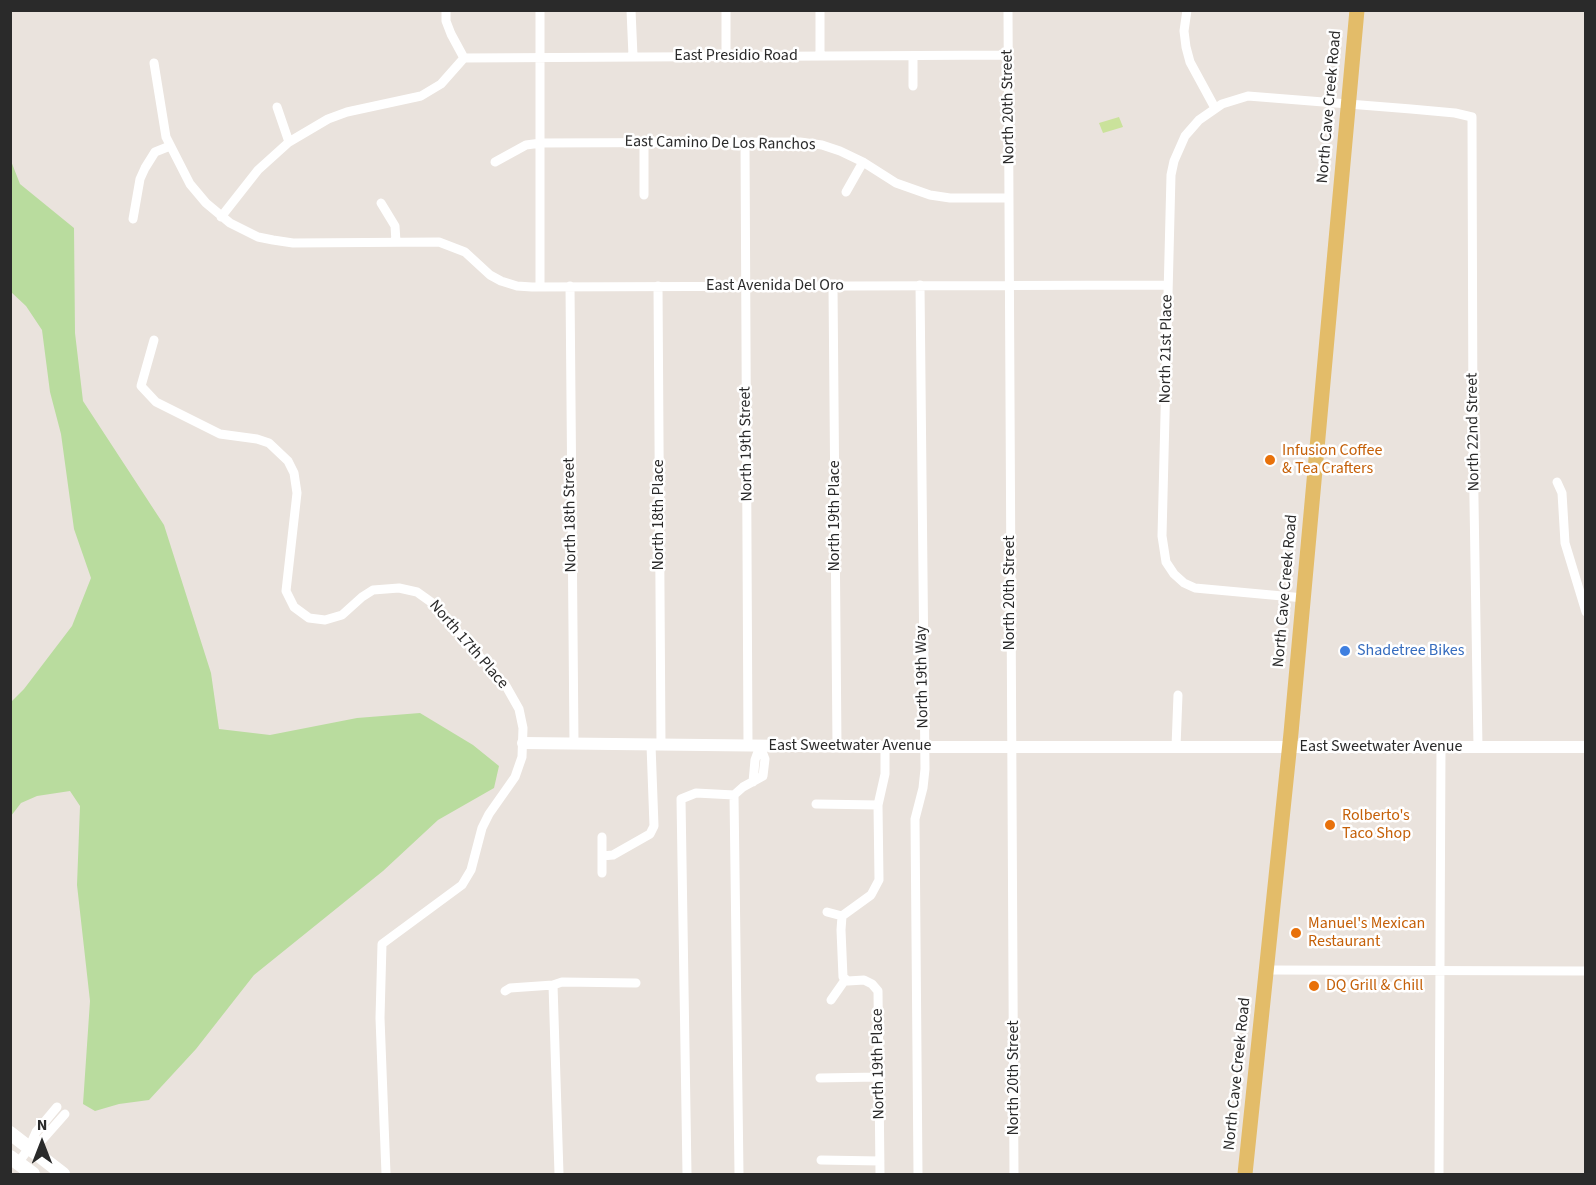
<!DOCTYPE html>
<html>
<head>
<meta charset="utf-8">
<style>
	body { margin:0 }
	#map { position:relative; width:1596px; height:1185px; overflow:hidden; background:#eae3dd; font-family:"Source Sans 3",sans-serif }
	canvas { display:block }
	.frame { position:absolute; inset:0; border:12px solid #2a2a2a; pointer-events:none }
	.north { position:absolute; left:12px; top:1113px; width:60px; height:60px; -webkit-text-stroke:4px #fff; paint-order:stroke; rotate:0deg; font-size:16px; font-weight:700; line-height:24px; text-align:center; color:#2a2a2a }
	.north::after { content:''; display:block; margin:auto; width:21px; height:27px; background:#2a2a2a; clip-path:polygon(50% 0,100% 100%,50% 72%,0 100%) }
</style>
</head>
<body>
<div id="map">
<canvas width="1596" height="1185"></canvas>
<div class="frame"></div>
<div class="north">N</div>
</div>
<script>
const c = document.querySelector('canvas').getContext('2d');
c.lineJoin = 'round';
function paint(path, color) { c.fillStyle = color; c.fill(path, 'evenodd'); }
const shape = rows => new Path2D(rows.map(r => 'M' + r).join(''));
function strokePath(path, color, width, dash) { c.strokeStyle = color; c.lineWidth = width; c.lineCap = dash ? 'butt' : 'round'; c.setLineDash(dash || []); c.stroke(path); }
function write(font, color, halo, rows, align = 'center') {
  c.font = font + ' "Source Sans 3",sans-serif'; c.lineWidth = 5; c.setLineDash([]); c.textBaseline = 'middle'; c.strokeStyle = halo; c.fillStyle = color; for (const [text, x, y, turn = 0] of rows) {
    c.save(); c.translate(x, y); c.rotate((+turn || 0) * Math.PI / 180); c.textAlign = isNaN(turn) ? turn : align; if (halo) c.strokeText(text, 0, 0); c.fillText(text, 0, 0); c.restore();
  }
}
const green = shape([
	[11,161,20,184,74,228,75,333,83,401,164,525,211,673,219,729,270,735,357,718,420,713,473,745,499,766,494,788,438,820,383,871,254,975,196,1049,149,1100,119,1104,95,1111,83,1104,90,1001,77,885,80,806,70,791,37,796,21,803,11,816,11,702,24,689,72,626,91,578,74,529,61,434,50,392,42,330,26,306,11,292]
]);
const pitch = shape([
	[1119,117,1123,127,1103,133,1099,123]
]);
const minor = shape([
	[446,10,446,21,451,34,464,58],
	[631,10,633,56],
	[726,10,726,57],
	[1008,10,1014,1174],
	[1187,10,1184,31,1186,47,1190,62,1215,108],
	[820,56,820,10],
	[464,58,1008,55],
	[154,63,166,137,190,184,206,203,230,223,258,237,273,240,293,243,439,242,465,252,490,275,501,281,517,286,532,287,1168,285],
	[913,86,913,56],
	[277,107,289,142],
	[745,142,748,745],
	[495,162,526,145,541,143,800,142,822,145,840,151,863,162,896,183,930,195,950,198,1009,198],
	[846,192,863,162],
	[644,195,644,142],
	[381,203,395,226,396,242],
	[221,217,258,170,289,142,328,119,347,112,421,96,441,84,464,58],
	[133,219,140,179,145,168,155,152,170,146],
	[540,286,540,10],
	[570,286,574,744],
	[658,286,661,745],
	[833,286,837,746],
	[154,340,141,386,156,402,220,434,257,439,269,443,288,461,294,473,297,493,286,591,294,607,309,618,325,620,342,615,362,597,373,590,399,588,417,592,431,602,506,686,519,709,523,728,522,757,515,777,489,814,482,828,471,870,462,885,382,944,380,1018,386,1174],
	[1557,482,1562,493,1565,543,1586,612],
	[1304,598,1195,588,1184,583,1174,574,1166,562,1162,536,1171,175,1174,161,1185,136,1199,120,1222,104,1248,96,1411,109,1455,113,1472,117,1473,439,1478,747],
	[1176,747,1178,695],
	[753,782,755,760,760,746],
	[816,804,878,805],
	[602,837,602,873],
	[602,856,613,855,650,834,654,826,651,745],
	[827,912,842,916],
	[1268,970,1586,971],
	[553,985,559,1174],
	[505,991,510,988,553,985,562,982,636,983],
	[831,1000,845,980],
	[820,1078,879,1077],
	[29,1148,42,1140,65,1114],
	[821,1160,880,1161],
	[18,1163,29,1148,36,1132,57,1107],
	[687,1174,681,799,696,793,734,795],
	[739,1174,734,795,743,787,763,776,765,759,760,746],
	[880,1174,878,991,872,984,864,980,848,981,843,977,841,930,842,916,871,895,879,880,878,805,885,774,885,747],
	[918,1174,915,819,923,788,925,769,920,285],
	[1439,1174,1441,747]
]);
const tertiary = shape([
	[523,743,885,747,1586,747]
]);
const secondary = shape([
	[10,1133,63,1174],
	[10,1157,33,1174]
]);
const primary = shape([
	[1245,1174,1291,733,1357,10]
]);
const markers = [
	[1270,460,6,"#e8710a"],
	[1345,651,6,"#3f7fe0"],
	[1330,825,6,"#e8710a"],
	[1296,933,6,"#e8710a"],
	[1314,986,6,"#e8710a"]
];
const streetNames = [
	["East Presidio Road",736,56],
	["North 20th Street",1009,107,-91],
	["North Cave Creek Road",1330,107,-85],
	["East Camino De Los Ranchos",720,144,1],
	["East Avenida Del Oro",775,286],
	["North 21st Place",1167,349,-89],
	["North 22nd Street",1474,432,-91],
	["North 19th Street",747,444,-91],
	["North 18th Street",571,515,-91],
	["North 18th Place",659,515,-90],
	["North 19th Place",835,516,-90],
	["North Cave Creek Road",1286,591,-85],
	["North 20th Street",1010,593,-90],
	["North 17th Place",468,645,49],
	["North 19th Way",923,677,-91],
	["East Sweetwater Avenue",850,746],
	["East Sweetwater Avenue",1381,747],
	["North 19th Place",879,1064,-91],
	["North Cave Creek Road",1238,1074,-84],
	["North 20th Street",1014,1078,-90]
];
const foodNames = [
	["Infusion Coffee",1282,451],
	["& Tea Crafters",1282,469],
	["Rolberto's",1342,816],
	["Taco Shop",1342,834],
	["Manuel's Mexican",1308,924],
	["Restaurant",1308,942],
	["DQ Grill & Chill",1326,986]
];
const shopNames = [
	["Shadetree Bikes",1357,651]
];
paint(green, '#b9dc9e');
paint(pitch, '#cae29b');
strokePath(minor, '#fff', 9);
strokePath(tertiary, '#fff', 12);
strokePath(secondary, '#fff', 14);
strokePath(primary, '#e3bc69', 15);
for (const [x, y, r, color] of markers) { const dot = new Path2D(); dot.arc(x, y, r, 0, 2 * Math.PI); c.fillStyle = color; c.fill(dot); strokePath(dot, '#fff', 2); }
write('16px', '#2a2a2a', '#fff', streetNames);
write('16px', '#c56008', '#fff', foodNames, 'left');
write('16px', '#366cbe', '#fff', shopNames, 'left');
</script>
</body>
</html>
